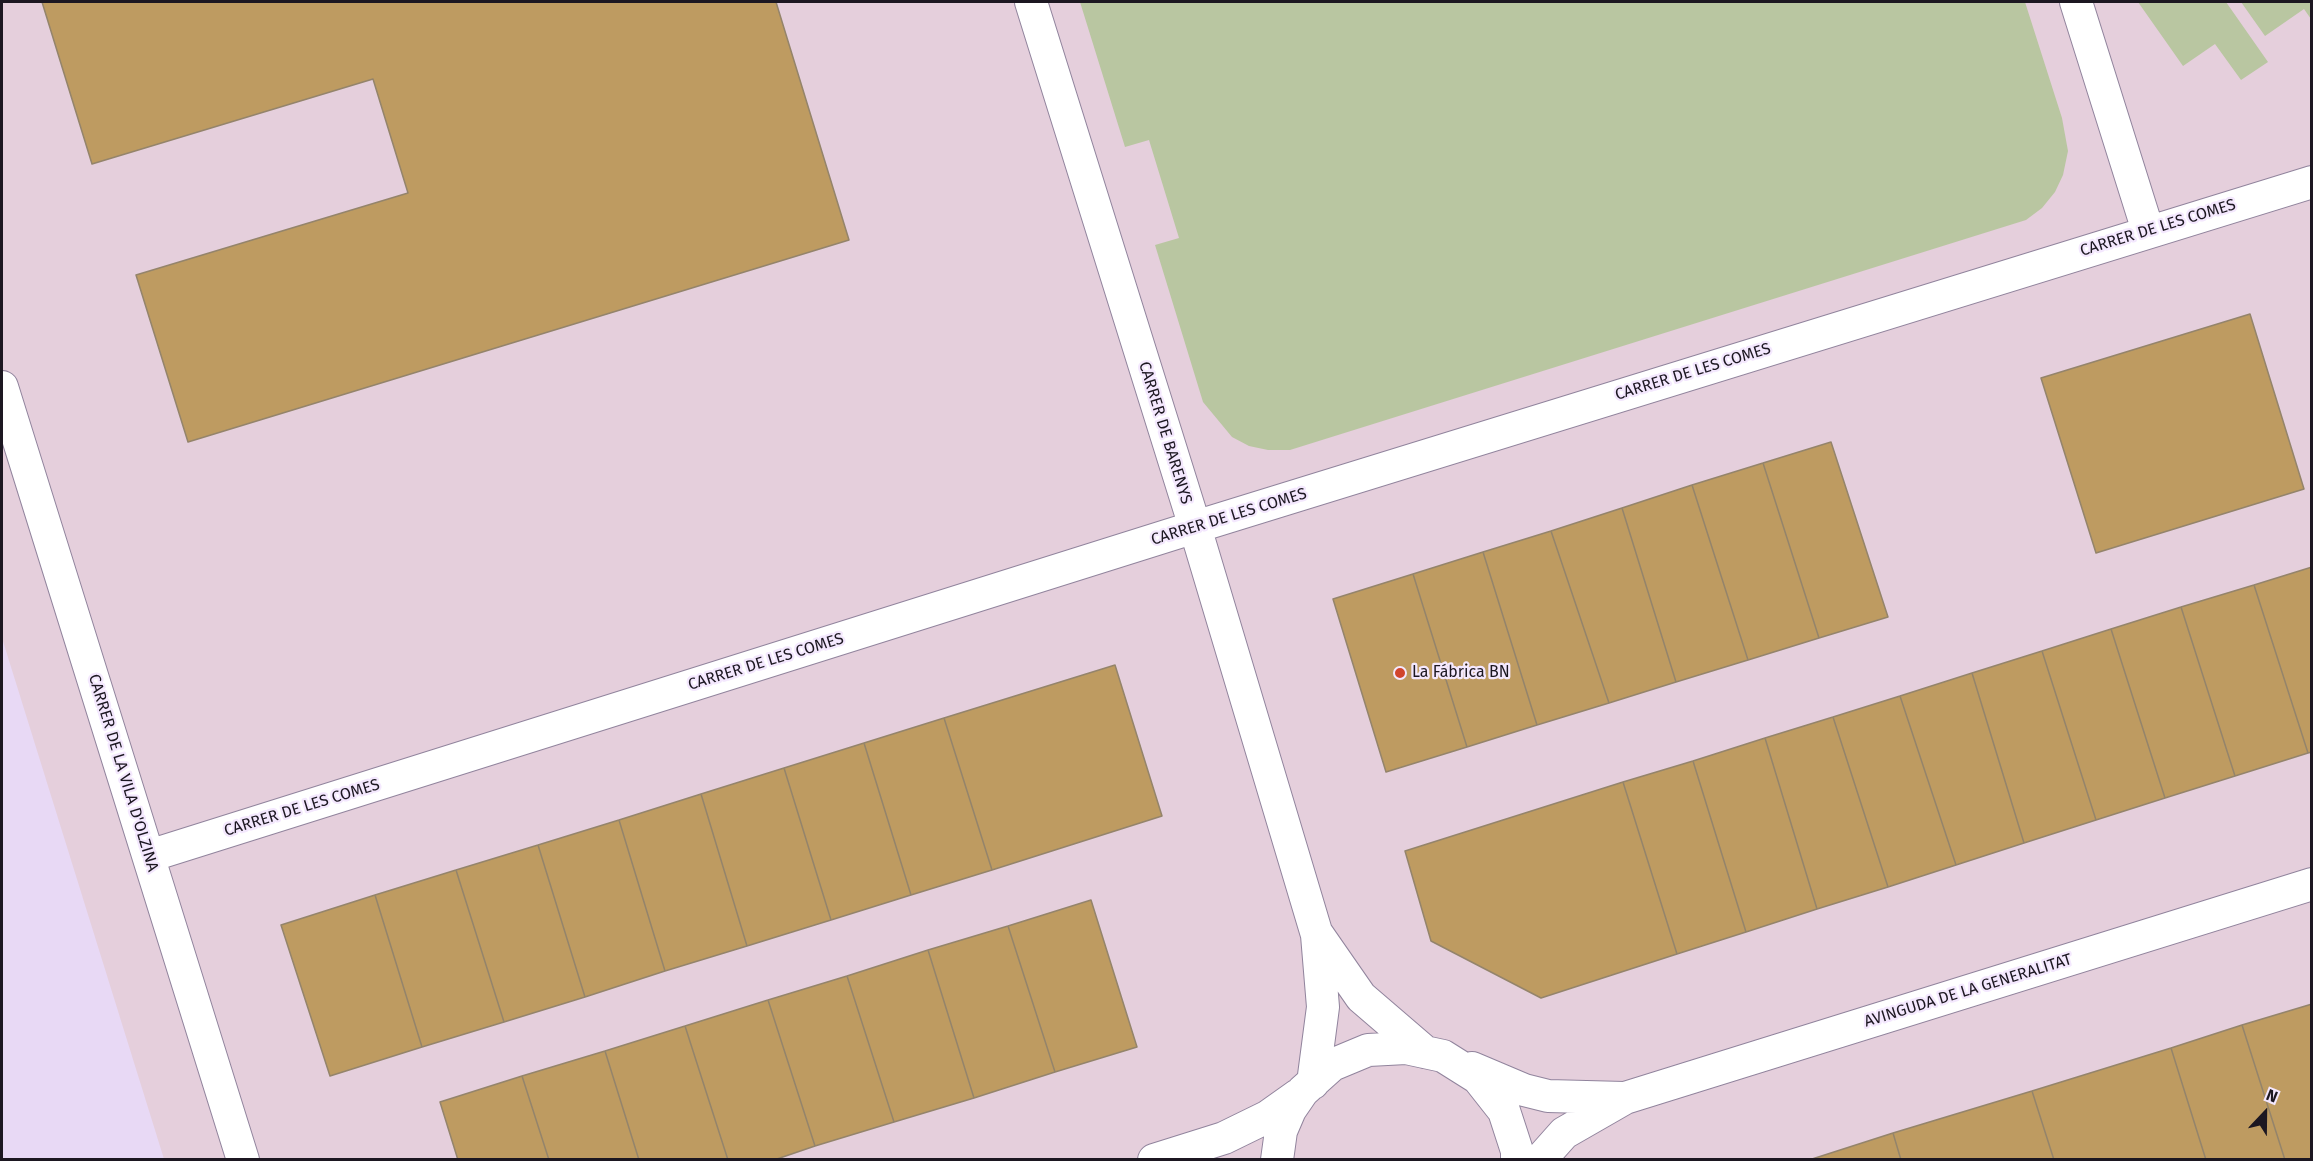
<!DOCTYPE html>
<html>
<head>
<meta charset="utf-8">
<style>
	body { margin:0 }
	#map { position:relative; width:2313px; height:1161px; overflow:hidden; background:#e8d9f5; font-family:"Fira Sans",sans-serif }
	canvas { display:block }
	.frame { position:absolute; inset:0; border:3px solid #1c1721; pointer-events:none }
	.north { position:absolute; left:2235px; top:1083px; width:60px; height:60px; -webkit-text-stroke:4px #f4e8fe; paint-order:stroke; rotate:22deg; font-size:16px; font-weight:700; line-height:24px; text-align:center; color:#1c1721 }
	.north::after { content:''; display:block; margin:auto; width:21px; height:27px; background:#1c1721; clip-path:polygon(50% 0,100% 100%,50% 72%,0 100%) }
</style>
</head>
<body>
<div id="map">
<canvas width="2313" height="1161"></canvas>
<div class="frame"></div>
<div class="north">N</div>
</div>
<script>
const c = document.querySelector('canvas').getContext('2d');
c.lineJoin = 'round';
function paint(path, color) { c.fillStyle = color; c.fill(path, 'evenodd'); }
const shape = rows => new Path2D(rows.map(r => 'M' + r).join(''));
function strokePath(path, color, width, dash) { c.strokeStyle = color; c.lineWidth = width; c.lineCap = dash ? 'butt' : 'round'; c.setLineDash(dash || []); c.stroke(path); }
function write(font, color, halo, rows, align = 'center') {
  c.font = font + ' "Fira Sans",sans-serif'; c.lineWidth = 4.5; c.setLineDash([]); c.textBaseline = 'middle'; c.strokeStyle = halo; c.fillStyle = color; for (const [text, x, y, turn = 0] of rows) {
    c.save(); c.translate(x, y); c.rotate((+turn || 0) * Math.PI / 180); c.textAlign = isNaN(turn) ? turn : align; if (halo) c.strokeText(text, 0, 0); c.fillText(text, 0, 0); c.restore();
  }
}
const industrial = shape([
	[2,2,2311,2,2311,1159,164,1159,2,638]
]);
const green = shape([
	[1080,2,2025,2,2062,118,2068,151,2063,175,2055,192,2042,208,2026,220,1290,450,1268,450,1249,446,1232,437,1203,402,1155,245,1179,238,1149,140,1125,147],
	[2138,2,2226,2,2268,62,2241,80,2215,44,2183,66],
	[2241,2,2311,2,2311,19,2304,9,2265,36]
]);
const building = shape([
	[42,2,776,2,849,240,188,442,136,275,408,193,373,79,92,164,42,2],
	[2250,314,2304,489,2096,553,2041,378,2250,314],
	[1831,442,1888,617,1819,638,1763,463,1831,442],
	[1763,463,1819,638,1748,660,1692,485,1763,463],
	[1692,485,1748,660,1676,682,1622,508,1692,485],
	[1622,508,1676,682,1609,703,1551,531,1622,508],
	[1551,531,1609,703,1537,725,1483,552,1551,531],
	[1483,552,1537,725,1467,747,1413,574,1483,552],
	[2312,567,2312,752,2308,753,2254,585,2312,567],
	[1413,574,1467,747,1386,772,1333,599,1413,574],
	[2254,585,2308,753,2235,776,2181,607,2254,585],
	[2181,607,2235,776,2165,798,2111,629,2181,607],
	[2111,629,2165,798,2096,820,2042,651,2111,629],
	[2042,651,2096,820,2024,843,1972,673,2042,651],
	[1115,665,1162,816,992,870,944,718,1115,665],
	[1972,673,2024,843,1956,865,1900,696,1972,673],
	[1900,696,1956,865,1888,887,1833,717,1900,696],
	[1833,717,1888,887,1817,909,1765,738,1833,717],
	[944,718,992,870,911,895,864,743,944,718],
	[1765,738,1817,909,1746,932,1693,761,1765,738],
	[864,743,911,895,831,920,784,768,864,743],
	[1693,761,1746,932,1677,954,1623,782,1693,761],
	[784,768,831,920,747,946,701,794,784,768],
	[1623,782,1677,954,1541,998,1431,941,1405,851,1623,782],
	[701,794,747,946,665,971,619,820,701,794],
	[619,820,665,971,585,997,538,845,619,820],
	[538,845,585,997,504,1022,456,870,538,845],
	[456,870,504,1022,422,1047,375,895,456,870],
	[375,895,422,1047,330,1076,281,925,375,895],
	[1091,900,1137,1047,1055,1072,1008,926,1091,900],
	[1008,926,1055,1072,974,1098,928,950,1008,926],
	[928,950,974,1098,894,1122,847,976,928,950],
	[847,976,894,1122,815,1146,768,1000,847,976],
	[768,1000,815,1146,774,1160,728,1160,685,1026,768,1000],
	[2312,1004,2312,1160,2285,1160,2242,1025,2312,1004],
	[2242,1025,2285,1160,2206,1160,2171,1048,2242,1025],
	[685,1026,728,1160,639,1160,605,1051,685,1026],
	[2171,1048,2206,1160,2054,1160,2032,1091,2171,1048],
	[605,1051,639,1160,549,1160,522,1076,605,1051],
	[522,1076,549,1160,458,1160,440,1102,522,1076],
	[2032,1091,2054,1160,1901,1160,1893,1133,2032,1091],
	[1893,1133,1901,1160,1809,1160,1893,1133]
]);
const street = shape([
	[1031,2,1195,527,1317,935,1323,1007,1313,1083],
	[2076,2,2148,231],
	[2,387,243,1160],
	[149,856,1195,527,2312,182],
	[1318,935,1361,997,1425,1052],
	[1472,1068,1524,1090,1548,1096,1624,1098],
	[1154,1160,1224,1138,1267,1117,1298,1095],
	[1277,1160,1281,1131,1290,1110,1303,1091,1332,1065,1368,1050,1406,1048,1443,1056,1478,1078,1504,1111,1517,1151,1517,1160],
	[1540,1160,1564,1133,1625,1098,2312,884]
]);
const markers = [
	[1400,673,6,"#d1452e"]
];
const streetNames = [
	["CARRER DE LES COMES",2158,228,-17],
	["CARRER DE LES COMES",1693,372,-17],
	["CARRER DE BARENYS",1165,433,73],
	["CARRER DE LES COMES",1229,517,-17],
	["CARRER DE LES COMES",766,662,-17],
	["CARRER DE LA VILA D'OLZINA",123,773,73],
	["CARRER DE LES COMES",302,808,-17],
	["AVINGUDA DE LA GENERALITAT",1968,991,-17]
];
const poiNames = [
	["La Fábrica BN",1412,673]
];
paint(industrial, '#e5cfdc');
paint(green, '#b9c6a1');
paint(building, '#be9b61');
strokePath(building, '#94846b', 1.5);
strokePath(street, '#91849d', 34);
strokePath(street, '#fff', 32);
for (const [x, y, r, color] of markers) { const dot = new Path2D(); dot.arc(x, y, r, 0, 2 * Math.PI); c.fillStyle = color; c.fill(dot); strokePath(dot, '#f4e8fe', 2); }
write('16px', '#1c1721', '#f4e8fe', streetNames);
write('16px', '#1c1721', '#f4e8fe', poiNames, 'left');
</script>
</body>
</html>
